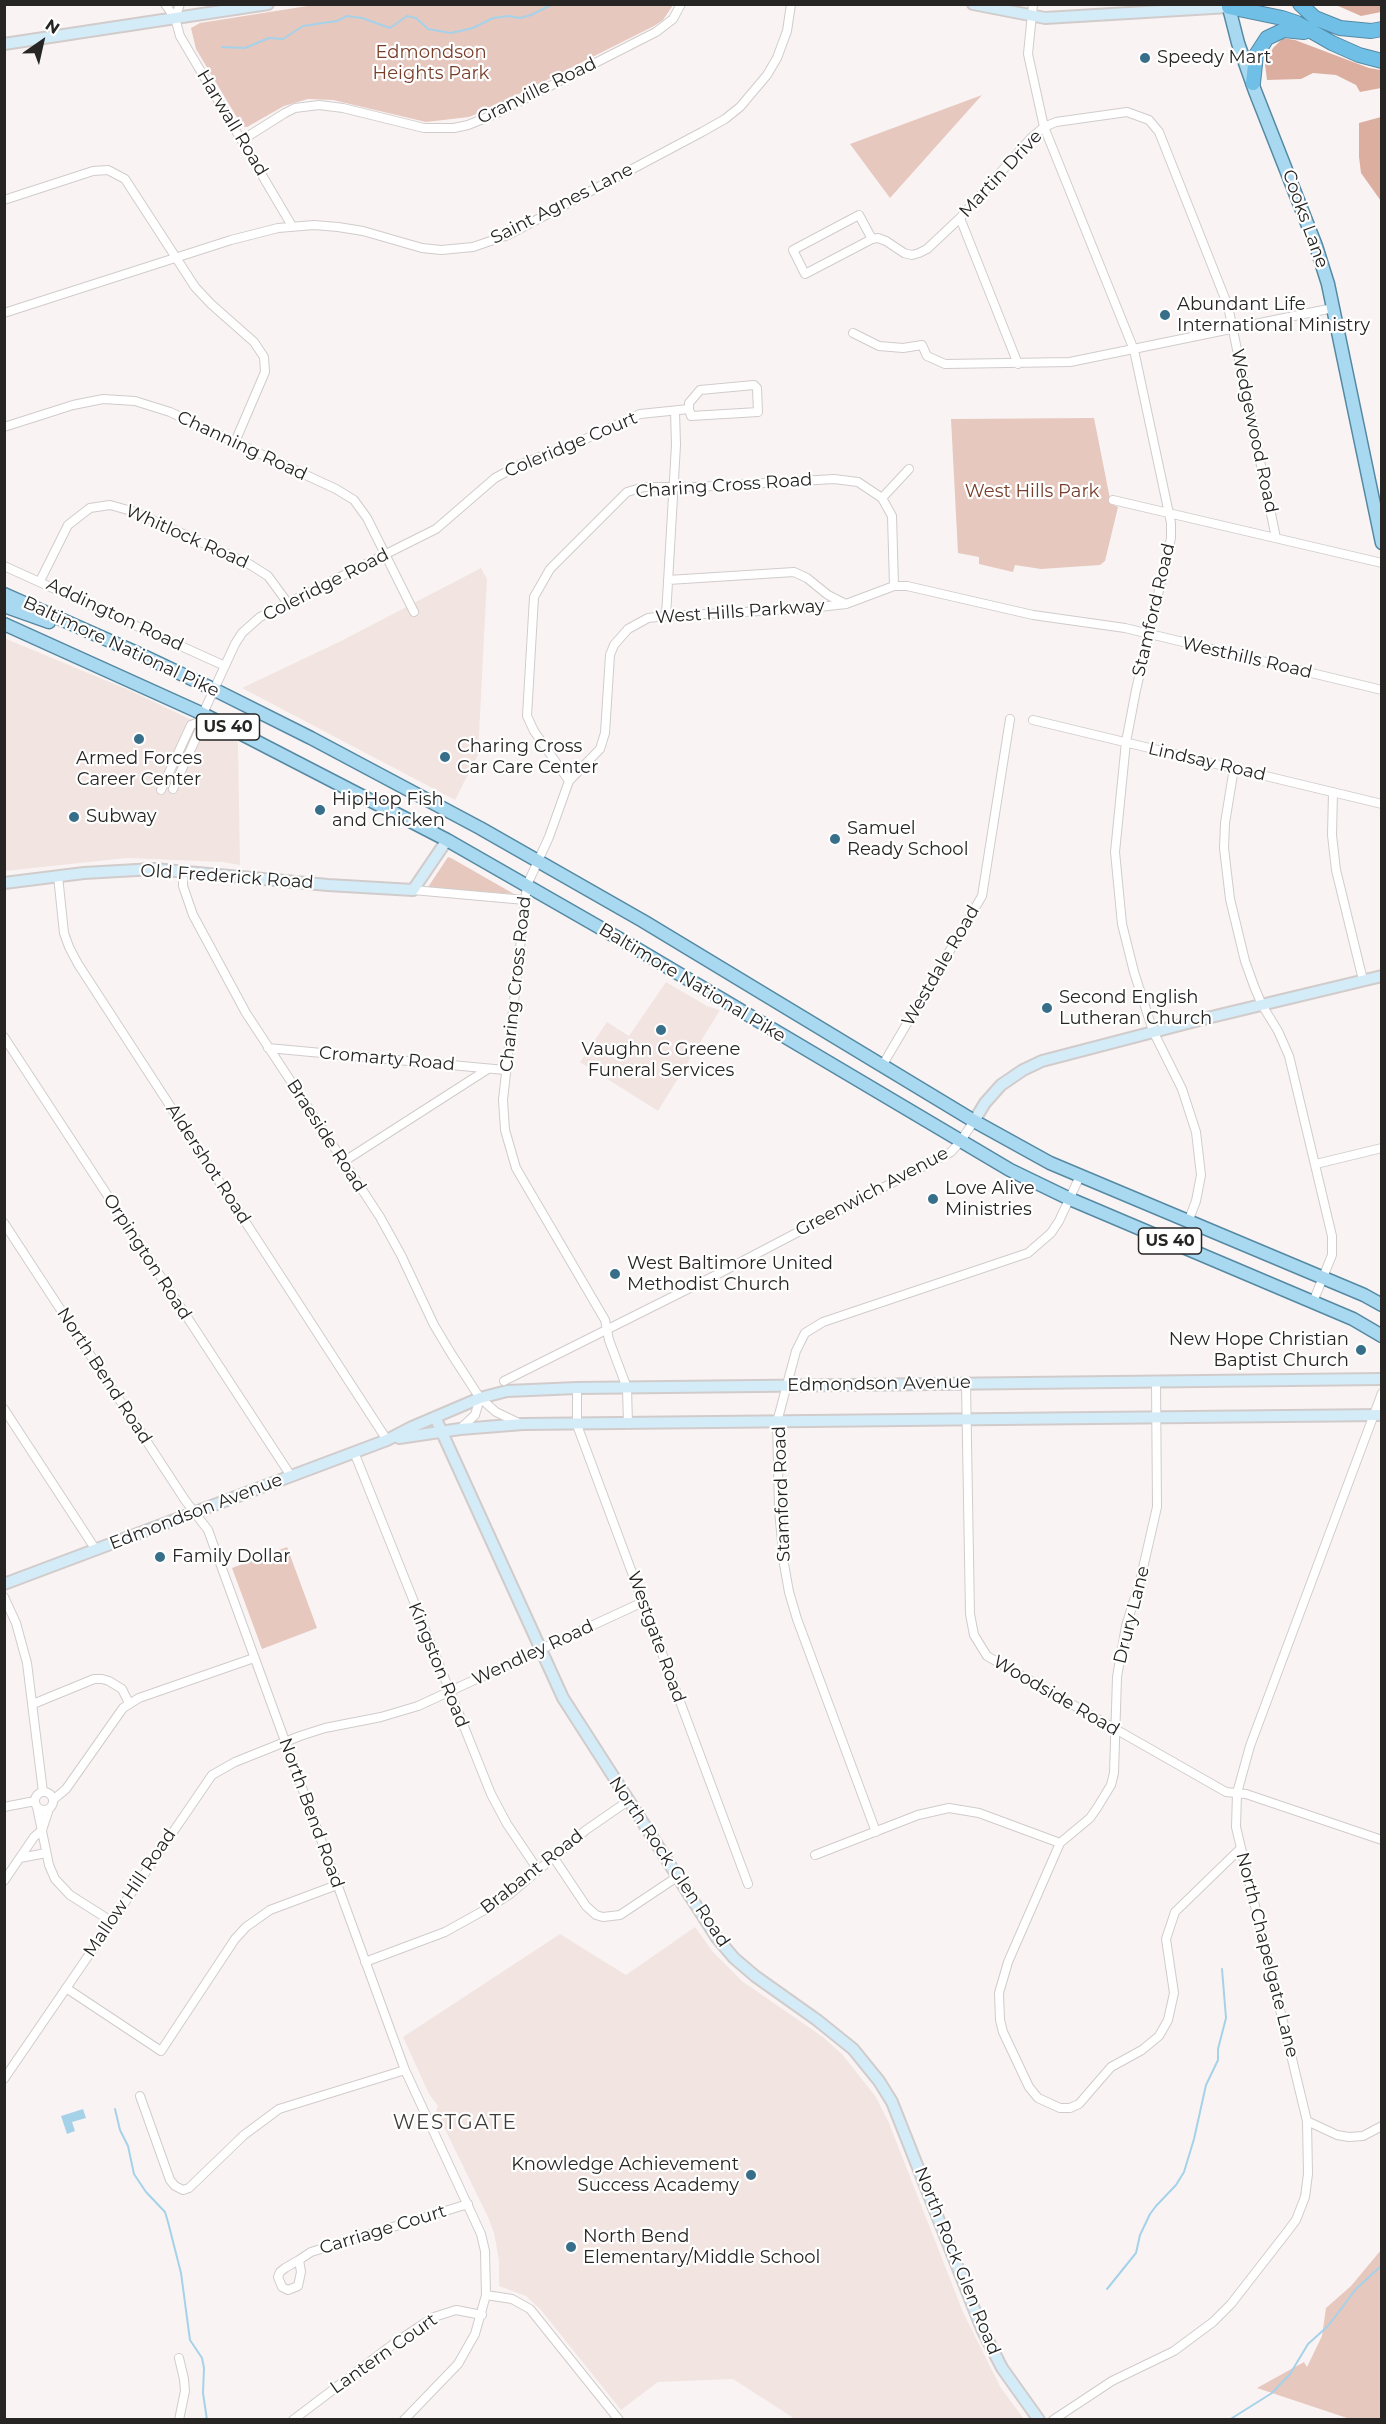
<!DOCTYPE html>
<style>
body{margin:0}
#map{position:relative;width:1386px;height:2424px;overflow:hidden;background:#f9f4f3;font-family:Montserrat,sans-serif}
canvas{display:block}
.frame{position:absolute;inset:0;border:6px solid #262524;pointer-events:none}
.north{position:absolute;left:12px;top:12px;width:60px;height:60px;-webkit-text-stroke:4px #fff;paint-order:stroke;rotate:34deg;font-size:16px;font-weight:700;line-height:24px;text-align:center;color:#262524}
.north::after{content:'';display:block;margin:auto;width:21px;height:27px;background:#262524;clip-path:polygon(50% 0,100% 100%,50% 72%,0 100%)}
</style>
<div id="map">
<canvas width="1386" height="2424"></canvas>
<div class="frame"></div>
<div class="north">N</div>
</div>
<script>
const ctx = document.querySelector('canvas').getContext('2d');
ctx.lineJoin = 'round';
function paint(path, color) { ctx.fillStyle = color; ctx.fill(path, 'evenodd'); }
const poly = rows => new Path2D(rows.map(r => 'M' + r).join(''));
function trace(path, color, width, dash) { ctx.strokeStyle = color; ctx.lineWidth = width; ctx.lineCap = dash ? 'butt' : 'round'; ctx.setLineDash(dash || []); ctx.stroke(path); }
function write(font, color, halo, rows, align = 'center') {
  ctx.font = font + ' Montserrat,sans-serif'; ctx.lineWidth = 4.5; ctx.setLineDash([]); ctx.textBaseline = 'middle'; ctx.strokeStyle = halo; ctx.fillStyle = color; for (const [text, x, y, turn = 0] of rows) {
    ctx.save(); ctx.translate(x, y); ctx.rotate((+turn || 0) * Math.PI / 180); ctx.textAlign = isNaN(turn) ? turn : align; if (halo) ctx.strokeText(text, 0, 0); ctx.fillText(text, 0, 0); ctx.restore();
  }
}
paint(poly([
 [481,568,487,579,478,755,455,800,242,688,341,641],
 [4,638,129,690,238,742,240,865,222,862,127,858,5,871],
 [666,982,707,1006,720,1010,658,1111,580,1062,607,1022,629,1036],
 [695,1927,713,1952,742,1981,823,2037,842,2054,876,2097,889,2123,963,2312,1001,2388,1024,2419,795,2419,733,2379,658,2382,621,2410,541,2310,526,2296,499,2286,499,2261,494,2233,488,2217,436,2111,438,2106,429,2094,403,2037,560,1934,626,1975]
]), '#f2e5e1');
paint(poly([
 [320,4,673,4,673,5,663,20,654,26,491,108,469,117,426,122,333,100,308,99,284,106,247,127,242,126,196,49,191,28,200,23],
 [982,95,890,198,850,144],
 [1094,418,1111,504,1118,507,1105,561,1100,565,1041,569,1015,565,1013,572,979,564,979,557,958,553,951,419],
 [448,857,451,858,514,894,429,888,428,887],
 [287,1547,317,1628,262,1649,232,1568],
 [1381,2250,1381,2419,1350,2419,1257,2388,1304,2362,1307,2367,1322,2336,1326,2308,1351,2286]
]), '#e6c8be');
paint(poly([
 [1336,5,1381,5,1381,12,1361,16],
 [1283,38,1295,40,1369,68,1381,70,1381,88,1360,92,1356,85,1336,75,1313,73,1301,79,1267,80,1265,64,1273,48],
 [1381,117,1382,117,1381,201,1361,173,1359,157,1359,123]
]), '#dbae9f');
paint(poly([
 [83,2109,86,2118,72,2122,75,2131,67,2134,61,2116]
]), '#a6d2e9');
trace(poly([
 [222,47,245,48,269,38,283,39,303,26,337,21,347,16,362,18,390,28,407,16,416,18,428,29,451,33,473,28,493,18,508,16,520,18,531,15,553,4],
 [1381,164,1382,164],
 [115,2109,120,2130,128,2146,134,2174,146,2192,165,2212,168,2222,181,2273,190,2340,202,2358,204,2368,203,2393,207,2420],
 [1107,2289,1136,2253,1140,2235,1150,2214,1156,2206,1176,2185,1184,2172,1194,2139,1206,2085,1218,2060,1218,2049,1226,2018,1222,1969],
 [1229,2420,1272,2393,1290,2374,1308,2344,1328,2326,1356,2289,1382,2265]
]), '#a6d2e9', 2);
const street = poly([
 [165,4,175,18,180,36,292,226],
 [1033,4,1028,54,1044,127,1134,350,1171,523,1171,538,1136,690,1126,742,1115,852,1122,924,1134,972,1153,1031,1182,1089,1196,1132,1201,1175,1196,1201,1188,1222],
 [175,18,180,4],
 [242,140,285,113,295,108,319,105,343,108,424,128,454,128,468,125,495,114,656,32,673,19,681,4],
 [4,200,93,171,108,170,125,179,195,287,211,304,254,342,264,357,265,372,235,442],
 [960,218,1018,364],
 [872,239,859,215,793,250,805,274,872,239,878,238,886,241,904,253,912,255,919,253,927,249,960,218,1031,138,1044,127,1056,122,1127,112,1149,120,1159,132,1228,306,1276,538],
 [4,313,231,240,278,228,314,225,338,227,363,231,422,248,441,250,473,247,508,235,702,132,725,119,740,107,767,75,777,58,787,31,791,4],
 [853,333,879,346,903,348,922,345,927,356,945,364,1070,362,1333,308],
 [4,427,73,405,103,399,135,401,170,412,336,489,354,500,367,518,414,612],
 [882,498,909,469],
 [1113,500,1382,563],
 [4,566,225,666],
 [668,580,794,572,807,578,828,595,846,604],
 [40,581,68,525,90,508,110,505,135,512,249,564,268,576,287,602],
 [666,616,676,445,675,411],
 [1033,720,1382,804],
 [199,722,235,644,242,633,260,617,436,529,495,478,517,466,581,441,640,414,689,409,691,416,758,412,757,388,754,385,700,390,689,403,689,409],
 [1234,768,1225,823,1224,848,1230,899,1245,961,1254,986,1262,1005,1278,1031,1289,1056,1332,1236,1332,1255,1313,1302],
 [569,781,534,731,527,716,534,597,550,569,627,492,644,487,697,487,834,479,858,482,882,498,892,516,894,586],
 [173,789,200,729,199,722],
 [161,790,191,725,199,722],
 [1333,792,1332,835,1336,870,1363,980],
 [183,870,183,886,193,915,246,1013,380,1217,401,1255,434,1325,452,1355,480,1398,496,1412,519,1423],
 [58,876,64,933,69,947,78,964,387,1440],
 [413,890,525,900],
 [4,1037,291,1476],
 [268,1048,505,1070],
 [882,1066,982,896,1010,719],
 [343,1162,488,1069],
 [1316,1164,1382,1148],
 [4,1223,185,1500,208,1530,405,2070,481,2234,485,2251,486,2295,475,2334,458,2364,404,2420],
 [504,1381,716,1275,951,1152,960,1142,974,1121],
 [1156,1382,1157,1507,1140,1581,1126,1626,1117,1677,1114,1773,1111,1785,1097,1808,1090,1818,1060,1843,1008,1962,999,1993,1000,2020,1003,2032,1029,2087,1038,2098,1060,2108,1070,2108,1079,2104,1111,2067,1142,2050,1159,2036,1168,2020,1174,1993,1166,1939,1175,1912,1241,1848],
 [966,1383,970,1614,974,1635,987,1656,1226,1792,1246,1794,1382,1840],
 [577,1388,577,1425,748,1884],
 [4,1409,96,1550],
 [628,1424,627,1388,609,1340,605,1320,516,1168,505,1130,503,1100,527,885,549,837,569,781,600,749,605,733,610,655,614,645,628,629,648,618,666,616,801,609,846,604,894,586,907,586,1033,615,1125,628,1382,690],
 [461,1428,475,1415,480,1398],
 [354,1452,491,1794,507,1824,538,1870],
 [4,1597,16,1623,27,1663,43,1792],
 [33,1704,94,1679,102,1679,109,1681,122,1689,129,1703],
 '35 1801a9 9 0 1 1 18 0a9 9 0 1 1-18 0Z',
 [54,1799,66,1789,123,1708,139,1698,254,1658],
 [4,1807,35,1801],
 [37,1807,49,1865,55,1879,70,1895,111,1921],
 [876,1832,797,1619,789,1592,784,1564,779,1510,777,1422,796,1351,805,1333,823,1322,1028,1253,1051,1233,1059,1221,1080,1176],
 [815,1855,918,1815,949,1808,979,1813,1060,1843],
 [20,1858,46,1853],
 [554,1858,586,1906,596,1915,603,1917,620,1915,677,1877],
 [4,1881,34,1837,42,1830,49,1809],
 [365,1962,445,1932,490,1907,510,1894,586,1830,628,1801],
 [66,1988,161,2051,235,1939,246,1927,270,1910,337,1885],
 [4,2079,212,1775,235,1762,300,1736,325,1728,381,1717,418,1706,643,1602],
 [140,2096,170,2180,175,2186,183,2190,189,2188,244,2135,279,2109,405,2070],
 [1307,2121,1337,2135,1349,2137,1363,2136,1382,2126],
 [299,2260,301,2272,298,2286,288,2290,282,2287,278,2277,280,2272,285,2268,299,2260,311,2252,468,2204],
 [486,2295,512,2299,530,2309,619,2420],
 [179,2420,185,2391,184,2379,179,2358],
 [293,2420,396,2342,434,2317,456,2310,482,2315],
 [1053,2420,1112,2381,1174,2351,1213,2322,1231,2304,1287,2232,1296,2220,1305,2197,1308,2174,1307,2121,1241,1848,1236,1827,1237,1793,1250,1746,1382,1393]
]);
const secondary = poly([
 [973,4,1045,18,1229,7],
 [4,44,268,4],
 [4,883,84,873,154,869,328,885,413,890,447,840],
 [974,1121,985,1103,1001,1085,1023,1070,1042,1061,1207,1018,1382,976],
 [435,1417,563,1698,717,1938,734,1958,755,1976,817,2020,853,2049,879,2081,892,2102,982,2329,1002,2368,1039,2420],
 [399,1438,460,1429,523,1424,1382,1415],
 [4,1584,387,1440,412,1427,480,1398,507,1391,577,1388,1382,1379]
]);
const primary = poly([
 [1228,4,1238,43,1255,91,1316,246,1328,284,1382,543],
 [4,594,135,652,215,690,311,738,480,828,643,921,974,1121,1050,1163,1364,1295,1382,1305],
 [4,606,49,622],
 [4,624,203,714,447,840,632,946,1010,1170,1070,1199,1353,1319,1382,1336]
]);
const highway = poly([
 [1300,4,1315,18,1340,28,1371,31,1382,29],
 [1229,7,1282,18,1297,23,1332,43,1359,55,1382,61],
 [1253,83,1256,55,1267,38,1284,30,1304,32]
]);
trace(street, '#d1cccb', 10);
trace(secondary, '#d1cccb', 14);
trace(primary, '#5589a3', 15);
trace(highway, '#5589a3', 16);
trace(street, '#fff', 8);
trace(secondary, '#d4ecf8', 10);
trace(primary, '#a9d9f1', 12);
trace(highway, '#6fbfe7', 14);
for (const [x, y, r, color] of [
 [1145,58,6,"#376e89"],
 [1165,315,6,"#376e89"],
 [139,739,6,"#376e89"],
 [445,757,6,"#376e89"],
 [320,810,6,"#376e89"],
 [74,817,6,"#376e89"],
 [835,839,6,"#376e89"],
 [1047,1008,6,"#376e89"],
 [661,1030,6,"#376e89"],
 [933,1199,6,"#376e89"],
 [615,1274,6,"#376e89"],
 [1361,1350,6,"#376e89"],
 [160,1557,6,"#376e89"],
 [751,2175,6,"#376e89"],
 [571,2247,6,"#376e89"]
]) { const dot = new Path2D(); dot.arc(x, y, r, 0, 2 * Math.PI); ctx.fillStyle = color; ctx.fill(dot); trace(dot, '#fff', 2); }
for (const [x, y, w] of [
 [228,727,63],
 [1170,1241,63]
]) { const box = new Path2D(); box.roundRect(x - w / 2, y - 13, w, 26, 4.5); ctx.fillStyle = '#fff'; ctx.fill(box); trace(box, '#262524', 1.5); }
write('bold 16px', '#262524', null, [
 ["US 40",228,727],
 ["US 40",1170,1241]
]);
write('18px', '#783e2a', '#fff', [
 ["Edmondson",431,53],
 ["Heights Park",431,74],
 ["West Hills Park",1032,492]
]);
write('18px', '#262524', '#fff', [
 ["Speedy Mart",1157,58],
 ["Abundant Life",1177,305],
 ["International Ministry",1177,326],
 ["Charing Cross",457,747],
 ["Car Care Center",457,768],
 ["Armed Forces",139,759,"center"],
 ["Career Center",139,780,"center"],
 ["HipHop Fish",332,800],
 ["and Chicken",332,821],
 ["Subway",86,817],
 ["Samuel",847,829],
 ["Ready School",847,850],
 ["Second English",1059,998],
 ["Lutheran Church",1059,1019],
 ["Vaughn C Greene",661,1050,"center"],
 ["Funeral Services",661,1071,"center"],
 ["Love Alive",945,1189],
 ["Ministries",945,1210],
 ["West Baltimore United",627,1264],
 ["Methodist Church",627,1285],
 ["New Hope Christian",1349,1340,"right"],
 ["Baptist Church",1349,1361,"right"],
 ["Family Dollar",172,1557],
 ["Knowledge Achievement",739,2165,"right"],
 ["Success Academy",739,2186,"right"],
 ["North Bend",583,2237],
 ["Elementary/Middle School",583,2258]
], 'left');
write('18px', '#262524', '#fff', [
 ["Granville Road",537,91,-26],
 ["Harwall Road",232,123,59],
 ["Martin Drive",1001,174,-47],
 ["Saint Agnes Lane",562,204,-27],
 ["Cooks Lane",1305,219,70],
 ["Wedgewood Road",1254,431,78],
 ["Coleridge Court",571,445,-23],
 ["Channing Road",242,446,25],
 ["Charing Cross Road",724,486,-4],
 ["Whitlock Road",187,537,24],
 ["Coleridge Road",326,585,-27],
 ["Stamford Road",1154,610,-77],
 ["West Hills Parkway",740,612,-4],
 ["Addington Road",115,615,25],
 ["Baltimore National Pike",121,647,25],
 ["Westhills Road",1247,658,13],
 ["Lindsay Road",1207,762,13],
 ["Old Frederick Road",227,877,4],
 ["Westdale Road",941,966,-60],
 ["Baltimore National Pike",692,983,31],
 ["Charing Cross Road",516,984,-84],
 ["Cromarty Road",387,1059,5],
 ["Braeside Road",326,1136,57],
 ["Aldershot Road",208,1164,57],
 ["Greenwich Avenue",872,1192,-28],
 ["Orpington Road",147,1257,57],
 ["North Bend Road",104,1376,57],
 ["Edmondson Avenue",879,1384,-1],
 ["Stamford Road",782,1494,-92],
 ["Edmondson Avenue",196,1512,-21],
 ["Drury Lane",1132,1615,-76],
 ["Westgate Road",656,1637,70],
 ["Wendley Road",533,1653,-25],
 ["Kingston Road",438,1665,68],
 ["Woodside Road",1056,1696,30],
 ["North Bend Road",311,1813,70],
 ["North Rock Glen Road",669,1862,56],
 ["Brabant Road",532,1872,-38],
 ["Mallow Hill Road",130,1893,-56],
 ["North Chapelgate Lane",1267,1955,76],
 ["Carriage Court",383,2230,-17],
 ["North Rock Glen Road",957,2261,68],
 ["Lantern Court",384,2354,-35]
]);
ctx.letterSpacing = '1.5px';
write('20px', '#403d3b', '#fff', [
 ["WESTGATE",455,2123]
]);
ctx.letterSpacing = '0px';
</script>
